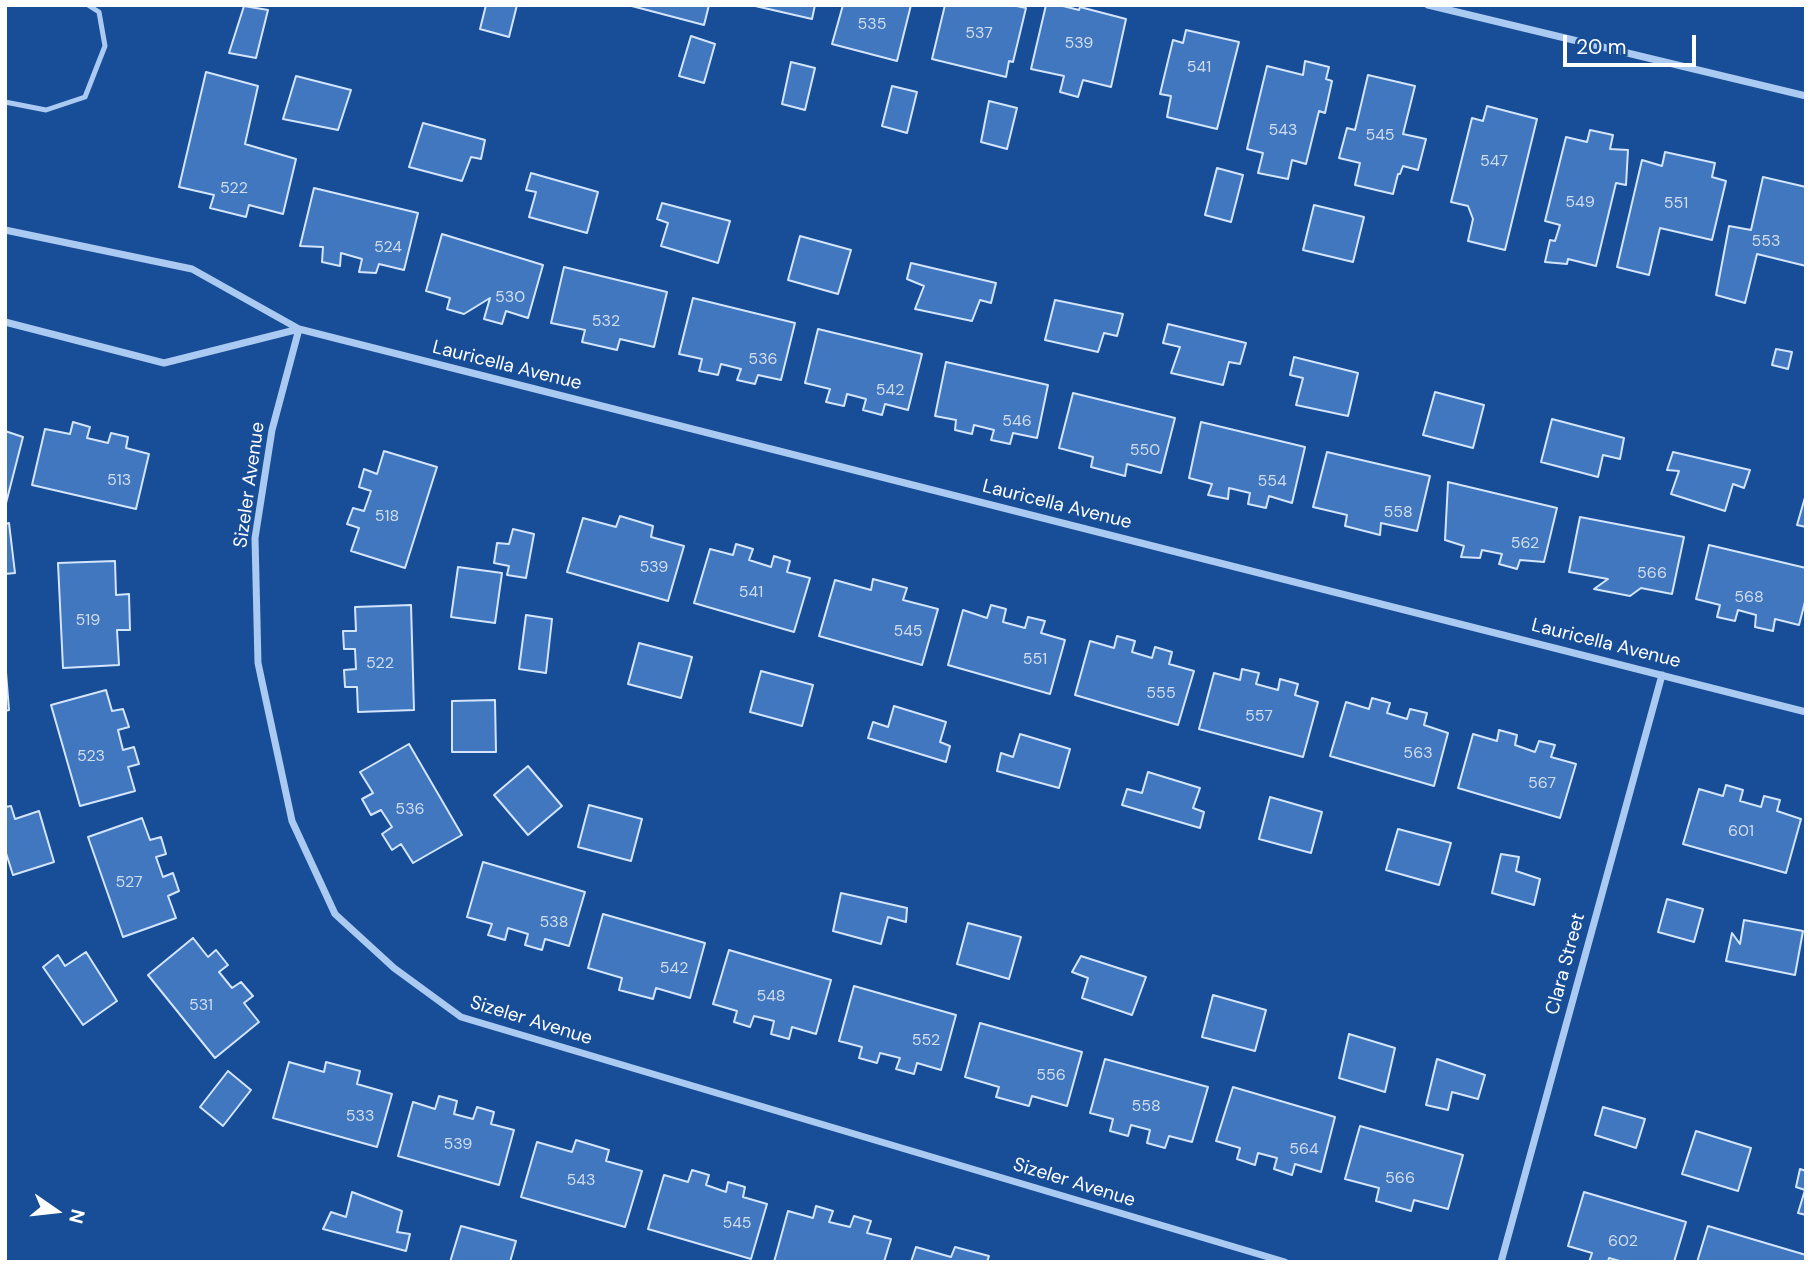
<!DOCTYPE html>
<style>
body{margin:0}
#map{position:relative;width:1811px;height:1267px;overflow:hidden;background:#184e97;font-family:"DM Sans",sans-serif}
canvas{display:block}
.frame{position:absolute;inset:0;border:7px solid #fff;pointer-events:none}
.north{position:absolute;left:21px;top:1176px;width:70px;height:70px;-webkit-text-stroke:5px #184e97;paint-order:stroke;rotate:104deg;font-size:19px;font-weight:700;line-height:28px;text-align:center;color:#fff}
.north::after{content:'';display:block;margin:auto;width:24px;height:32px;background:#fff;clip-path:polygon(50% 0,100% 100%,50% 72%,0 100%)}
.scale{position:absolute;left:1563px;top:35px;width:133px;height:32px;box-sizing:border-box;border:4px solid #fff;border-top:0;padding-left:9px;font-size:21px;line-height:24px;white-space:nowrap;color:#fff;-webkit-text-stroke:5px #184e97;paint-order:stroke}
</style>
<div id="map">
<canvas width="1811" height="1267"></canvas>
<div class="frame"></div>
<div class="north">N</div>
<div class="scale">20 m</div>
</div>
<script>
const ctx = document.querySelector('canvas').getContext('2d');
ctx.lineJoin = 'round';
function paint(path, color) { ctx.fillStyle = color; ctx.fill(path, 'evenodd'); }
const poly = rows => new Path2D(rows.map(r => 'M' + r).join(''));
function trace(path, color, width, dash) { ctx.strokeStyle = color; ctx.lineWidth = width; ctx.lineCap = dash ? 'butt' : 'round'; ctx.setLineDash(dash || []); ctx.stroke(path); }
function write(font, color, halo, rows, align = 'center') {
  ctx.font = font + ' "DM Sans",sans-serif'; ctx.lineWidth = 6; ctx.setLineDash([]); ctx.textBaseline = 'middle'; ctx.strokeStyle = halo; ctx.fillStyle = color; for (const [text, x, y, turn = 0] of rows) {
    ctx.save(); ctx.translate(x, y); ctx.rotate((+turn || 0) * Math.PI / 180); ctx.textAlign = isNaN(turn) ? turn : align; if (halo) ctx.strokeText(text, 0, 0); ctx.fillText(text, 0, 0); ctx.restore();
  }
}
const building = poly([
 [486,5,517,5,509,37,480,29,486,5],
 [628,5,709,5,704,25,628,5],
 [751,5,815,5,812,19,751,5],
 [843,5,911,5,897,61,832,44,843,5],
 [945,5,1012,5,1026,8,1013,62,1009,61,1006,77,932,59,945,5],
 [1046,5,1059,5,1079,10,1080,7,1126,19,1111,87,1083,80,1078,97,1060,92,1064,76,1031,69,1046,5],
 [244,6,268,10,256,58,229,53,244,6],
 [1186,30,1239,42,1217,129,1167,117,1171,96,1160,94,1173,40,1183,43,1186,30],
 [691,36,715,44,704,83,679,76,691,36],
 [1305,61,1329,67,1326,79,1332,81,1325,113,1319,111,1306,164,1292,160,1288,179,1258,173,1263,153,1247,149,1267,66,1303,75,1305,61],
 [791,62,815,68,805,110,782,104,791,62],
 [206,72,258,86,245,144,296,159,283,214,249,205,246,217,210,208,214,195,179,187,206,72],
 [1368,75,1415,86,1403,134,1426,139,1418,170,1403,166,1400,174,1398,174,1393,194,1355,185,1360,163,1339,158,1347,128,1355,130,1368,75],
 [296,76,351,90,338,130,283,119,296,76],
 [892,86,917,92,907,133,882,126,892,86],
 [989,101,1017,108,1007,149,981,142,989,101],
 [1487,106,1537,119,1505,250,1468,241,1473,219,1468,206,1451,202,1472,118,1483,121,1487,106],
 [423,123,485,140,481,159,471,157,462,181,409,167,423,123],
 [1590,130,1613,135,1610,149,1628,150,1626,185,1616,183,1596,266,1568,259,1567,264,1545,262,1550,240,1555,241,1560,225,1545,221,1566,137,1587,142,1590,130],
 [1665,152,1715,163,1712,177,1726,181,1712,240,1660,228,1649,275,1617,267,1642,160,1662,166,1665,152],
 [1217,168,1243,175,1231,222,1205,215,1217,168],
 [531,173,598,192,587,233,529,217,536,192,526,190,531,173],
 [1763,177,1806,187,1806,266,1757,254,1745,303,1716,295,1729,226,1751,230,1763,177],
 [314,188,418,213,404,270,379,264,376,273,359,272,362,259,341,253,340,266,322,262,323,247,300,246,314,188],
 [662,203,730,221,718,263,661,246,668,223,657,219,662,203],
 [1314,205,1364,217,1353,262,1303,250,1314,205],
 [442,234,543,265,528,318,506,311,502,324,484,319,490,298,464,314,447,309,450,298,426,291,442,234],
 [800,236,851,250,838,294,788,280,800,236],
 [911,263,996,283,991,303,980,300,972,321,915,309,924,286,907,279,911,263],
 [564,267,667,292,654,347,620,339,617,350,582,342,585,330,551,323,564,267],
 [693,298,795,323,781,380,758,375,755,384,737,380,741,369,721,364,718,375,699,371,702,359,679,354,693,298],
 [1055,300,1123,314,1117,336,1104,333,1098,352,1045,340,1055,300],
 [1168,324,1246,343,1240,364,1229,362,1223,385,1171,373,1180,347,1163,343,1168,324],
 [818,329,922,354,908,410,885,404,882,415,863,410,866,399,847,394,844,406,826,402,830,389,805,383,818,329],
 [1776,349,1792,352,1788,369,1772,365,1776,349],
 [1294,357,1358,373,1348,416,1296,405,1303,378,1290,375,1294,357],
 [946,362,1048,385,1037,438,1013,433,1010,444,991,440,994,430,974,425,972,434,955,430,956,420,935,416,946,362],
 [1435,392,1484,405,1473,448,1423,435,1435,392],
 [1073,393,1175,418,1161,473,1127,464,1125,476,1091,467,1093,457,1059,448,1073,393],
 [1552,419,1624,438,1620,459,1603,455,1598,477,1541,462,1552,419],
 [73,422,90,427,87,438,108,443,111,433,128,437,126,448,149,454,136,509,32,485,45,429,70,434,73,422],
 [1201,422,1305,447,1292,503,1269,496,1266,508,1248,504,1250,493,1229,488,1228,499,1208,495,1212,484,1189,478,1201,422],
 [5,431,23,437,5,507,5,431],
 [384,451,437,467,405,568,351,551,359,528,347,524,353,508,364,511,371,491,359,487,364,469,377,474,384,451],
 [1327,452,1430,476,1417,531,1381,523,1380,535,1345,526,1347,515,1313,507,1327,452],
 [1673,452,1750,470,1744,488,1733,484,1725,511,1671,494,1679,471,1667,470,1673,452],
 [1448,482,1557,508,1544,562,1520,560,1517,569,1499,564,1502,554,1482,550,1480,558,1461,557,1464,546,1445,540,1448,482],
 [1806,494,1806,527,1797,525,1806,494],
 [620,516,653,526,651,537,684,546,668,601,567,572,583,518,616,527,620,516],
 [1580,517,1684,537,1672,594,1641,588,1630,596,1594,589,1608,579,1569,572,1580,517],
 [9,523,15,573,5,574,5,524,9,523],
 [513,529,534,534,526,578,507,575,509,566,494,563,497,543,509,544,513,529],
 [736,544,753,549,749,560,771,567,774,556,790,561,787,572,810,578,794,632,694,603,710,549,733,555,736,544],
 [1709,545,1806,568,1806,598,1799,625,1775,619,1773,631,1755,627,1756,615,1738,610,1735,621,1717,617,1720,605,1696,599,1709,545],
 [115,561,116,595,129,594,130,630,117,630,119,665,63,668,58,563,115,561],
 [458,567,502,573,495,623,451,617,458,567],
 [873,579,907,588,903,600,938,609,922,665,819,636,835,580,871,590,873,579],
 [411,605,414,710,358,712,357,687,345,687,344,670,356,669,355,649,344,649,343,631,356,631,355,607,411,605],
 [991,605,1006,609,1003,622,1025,628,1028,617,1045,621,1041,633,1065,640,1050,694,948,665,963,610,987,618,991,605],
 [526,615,552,619,546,673,519,669,526,615],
 [1117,636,1135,641,1132,652,1152,658,1155,647,1172,652,1169,664,1194,671,1178,725,1075,695,1090,641,1114,648,1117,636],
 [639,643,692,657,681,698,628,684,639,643],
 [5,660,9,710,5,711,5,660],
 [1242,669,1259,673,1256,684,1278,690,1280,679,1298,684,1295,695,1318,702,1303,757,1199,729,1214,673,1240,680,1242,669],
 [761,671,813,685,802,726,750,712,761,671],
 [106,690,112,711,123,709,129,727,118,730,123,750,134,747,139,764,128,767,135,791,80,806,51,705,106,690],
 [1372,698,1390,703,1387,713,1407,719,1410,709,1427,713,1424,725,1448,733,1434,786,1330,756,1346,702,1369,709,1372,698],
 [495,700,496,752,452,752,452,701,495,700],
 [894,706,946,722,940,742,950,746,946,762,868,738,873,722,888,727,894,706],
 [1499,730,1517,735,1515,745,1535,752,1539,741,1555,745,1551,757,1576,764,1560,818,1458,788,1473,734,1497,741,1499,730],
 [1020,734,1070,749,1059,788,997,771,1001,753,1013,757,1020,734],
 [409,744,462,835,413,863,401,844,392,850,382,834,392,827,381,810,371,815,362,799,373,793,360,772,409,744],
 [528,766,562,806,528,835,494,795,528,766],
 [1148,772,1200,788,1193,808,1204,812,1200,828,1122,805,1127,789,1142,793,1148,772],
 [1726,785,1743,790,1740,801,1761,807,1764,796,1780,800,1777,811,1801,819,1786,873,1683,844,1699,789,1723,796,1726,785],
 [1270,797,1322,812,1311,853,1259,839,1270,797],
 [589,805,642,819,631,861,578,847,589,805],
 [11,806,15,819,39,811,54,862,13,875,5,850,5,807,11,806],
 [142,818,150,840,161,837,166,854,156,857,163,877,173,873,179,891,168,896,176,918,123,937,88,837,142,818],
 [1398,829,1451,843,1439,885,1386,870,1398,829],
 [1501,854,1519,857,1516,871,1540,879,1534,905,1492,893,1501,854],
 [483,862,585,892,569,946,545,939,542,950,525,945,528,934,508,928,505,940,488,935,492,924,467,917,483,862],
 [841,893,907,908,906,922,888,917,881,944,833,931,841,893],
 [1667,899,1703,909,1694,942,1658,932,1667,899],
 [603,914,705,943,690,998,656,988,653,999,619,990,622,978,588,968,603,914],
 [1744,920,1803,931,1795,975,1726,961,1732,933,1740,944,1744,920],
 [968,923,1021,937,1009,979,957,964,968,923],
 [193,938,208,957,216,950,228,965,219,972,232,988,241,982,253,996,244,1003,259,1022,215,1058,148,975,193,938],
 [729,950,831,980,816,1034,792,1027,789,1039,771,1034,774,1021,754,1016,750,1027,734,1022,737,1011,713,1004,729,950],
 [86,952,117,1001,83,1025,43,967,58,955,65,966,86,952],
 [1081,956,1146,977,1132,1015,1082,998,1088,978,1072,972,1081,956],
 [854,986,956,1015,941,1070,917,1063,914,1074,896,1069,900,1058,880,1053,877,1063,859,1058,862,1047,839,1041,854,986],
 [1213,995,1266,1010,1255,1051,1202,1037,1213,995],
 [980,1023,1082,1052,1067,1106,1032,1096,1029,1106,996,1097,999,1087,965,1077,980,1023],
 [1349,1034,1395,1048,1385,1092,1339,1078,1349,1034],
 [1105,1059,1208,1087,1192,1142,1169,1136,1165,1148,1147,1143,1150,1130,1131,1125,1128,1136,1110,1131,1113,1119,1090,1113,1105,1059],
 [1437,1059,1485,1075,1478,1099,1452,1092,1448,1110,1426,1105,1437,1059],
 [289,1062,324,1072,326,1062,360,1071,357,1084,392,1094,377,1147,273,1118,289,1062],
 [228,1071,251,1090,223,1126,200,1107,228,1071],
 [1233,1087,1335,1117,1321,1172,1295,1164,1292,1175,1274,1169,1277,1158,1258,1153,1255,1165,1237,1159,1240,1148,1216,1141,1233,1087],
 [439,1096,457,1101,454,1114,473,1119,477,1107,494,1112,491,1124,514,1130,499,1185,398,1156,413,1102,435,1109,439,1096],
 [1603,1107,1645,1119,1636,1148,1595,1135,1603,1107],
 [1360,1126,1463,1155,1448,1209,1414,1200,1411,1211,1376,1201,1379,1188,1345,1179,1360,1126],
 [1696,1131,1751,1148,1738,1191,1682,1174,1696,1131],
 [576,1140,609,1150,606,1161,642,1171,625,1227,521,1197,537,1142,572,1152,576,1140],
 [1800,1169,1806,1171,1806,1215,1798,1213,1805,1190,1796,1187,1800,1169],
 [692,1170,709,1175,706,1185,726,1192,728,1182,745,1187,743,1197,767,1204,751,1259,648,1229,664,1175,688,1182,692,1170],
 [352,1192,402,1211,397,1232,410,1234,406,1251,323,1229,331,1212,346,1217,352,1192],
 [1584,1192,1686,1222,1674,1262,1623,1262,1609,1258,1608,1262,1589,1262,1592,1253,1568,1246,1584,1192],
 [816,1206,833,1211,829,1222,850,1227,854,1216,871,1221,867,1233,891,1239,884,1262,774,1262,788,1211,813,1218,816,1206],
 [461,1226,516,1241,510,1262,450,1262,461,1226],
 [1708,1226,1806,1255,1806,1262,1697,1262,1708,1226],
 [916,1247,951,1257,955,1247,989,1256,987,1262,911,1262,916,1247]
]);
paint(building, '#4177bf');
trace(building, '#d3e5fc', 2);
trace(poly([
 [5,102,46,110,85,97,105,46,99,12,88,5]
]), '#abcaf1', 5);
trace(poly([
 [1428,5,1806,96],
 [5,230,192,269,299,329,1806,712],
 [5,322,164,363,299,329],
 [299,329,272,430,255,538,258,663,292,821,335,914,394,968,461,1017,1285,1262],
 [1501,1262,1662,675]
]), '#abcaf1', 7);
write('16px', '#d0ddef', null, [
 ["535",872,25],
 ["537",979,34],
 ["539",1079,44],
 ["541",1199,68],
 ["543",1283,131],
 ["545",1380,136],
 ["547",1494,162],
 ["522",234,189],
 ["549",1580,203],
 ["551",1676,204],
 ["553",1766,242],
 ["524",388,248],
 ["530",510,298],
 ["532",606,322],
 ["536",763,360],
 ["542",890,391],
 ["546",1017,422],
 ["550",1145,451],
 ["513",119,481],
 ["554",1272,482],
 ["558",1398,513],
 ["518",387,517],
 ["562",1525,544],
 ["539",654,568],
 ["566",1652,574],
 ["541",751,593],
 ["568",1749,598],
 ["519",88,621],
 ["545",908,632],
 ["551",1035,660],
 ["522",380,664],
 ["555",1161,694],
 ["557",1259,717],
 ["563",1418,754],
 ["523",91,757],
 ["567",1542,784],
 ["536",410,810],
 ["601",1741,832],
 ["527",129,883],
 ["538",554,923],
 ["542",674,969],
 ["548",771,997],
 ["531",201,1006],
 ["552",926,1041],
 ["556",1051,1076],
 ["558",1146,1107],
 ["533",360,1117],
 ["539",458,1145],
 ["564",1304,1150],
 ["566",1400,1179],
 ["543",581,1181],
 ["545",737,1224],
 ["602",1623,1242]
]);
write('19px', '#fff', '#184e97', [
 ["Lauricella Avenue",507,366,14],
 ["Sizeler Avenue",250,485,-82],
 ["Lauricella Avenue",1057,505,14],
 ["Lauricella Avenue",1606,644,14],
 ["Clara Street",1566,964,-75],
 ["Sizeler Avenue",531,1021,17],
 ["Sizeler Avenue",1074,1183,17]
]);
</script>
